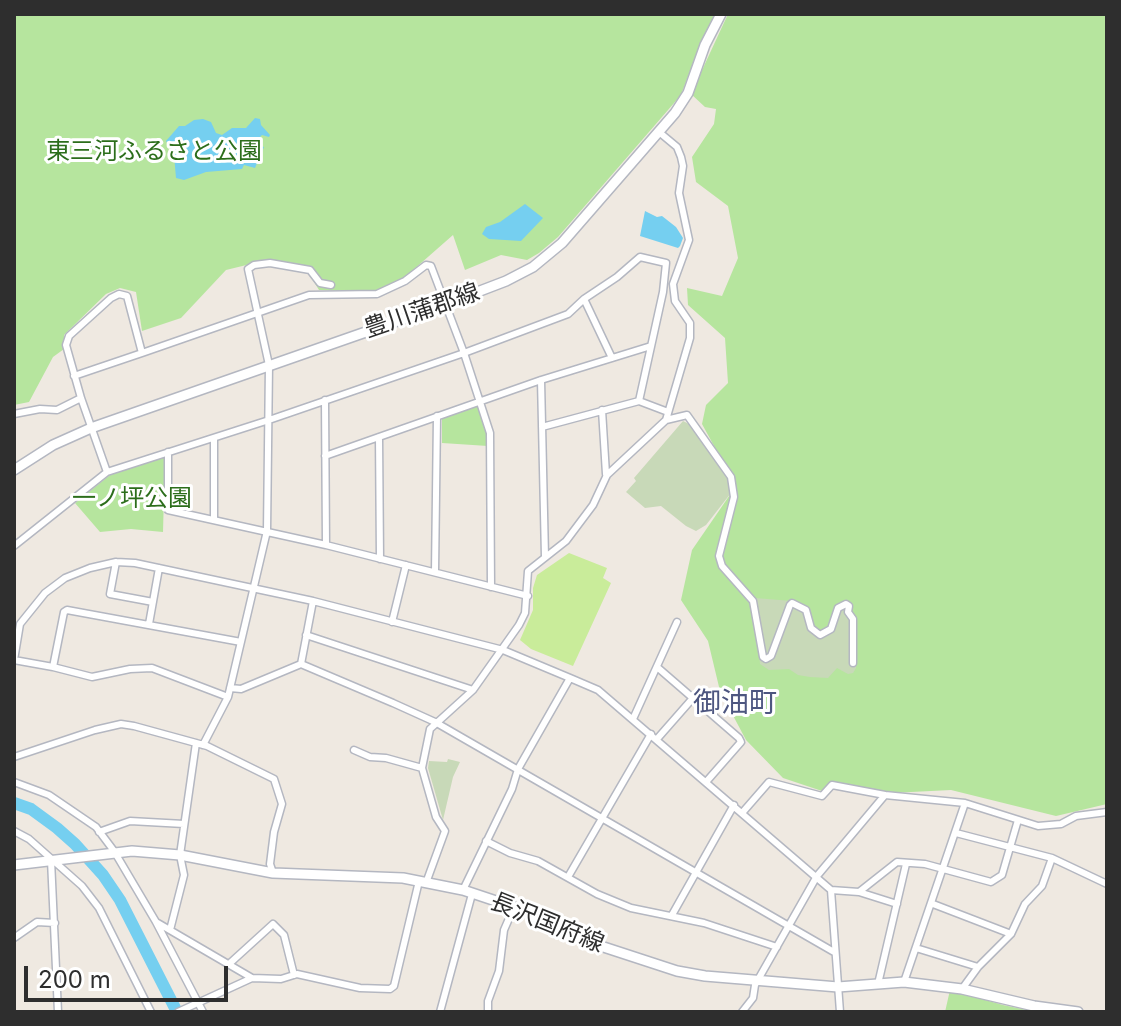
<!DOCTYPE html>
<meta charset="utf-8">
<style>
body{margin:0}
#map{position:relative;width:1121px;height:1026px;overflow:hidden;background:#efe9e1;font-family:Inter,sans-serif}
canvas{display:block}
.frame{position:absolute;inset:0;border:16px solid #2e2e2e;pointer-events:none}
.scale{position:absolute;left:24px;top:966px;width:204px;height:36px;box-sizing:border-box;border:4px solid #2e2e2e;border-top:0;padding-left:10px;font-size:24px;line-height:28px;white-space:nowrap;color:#2e2e2e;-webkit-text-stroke:6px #fff;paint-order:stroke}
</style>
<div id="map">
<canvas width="1121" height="1026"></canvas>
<div class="frame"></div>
<div class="scale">200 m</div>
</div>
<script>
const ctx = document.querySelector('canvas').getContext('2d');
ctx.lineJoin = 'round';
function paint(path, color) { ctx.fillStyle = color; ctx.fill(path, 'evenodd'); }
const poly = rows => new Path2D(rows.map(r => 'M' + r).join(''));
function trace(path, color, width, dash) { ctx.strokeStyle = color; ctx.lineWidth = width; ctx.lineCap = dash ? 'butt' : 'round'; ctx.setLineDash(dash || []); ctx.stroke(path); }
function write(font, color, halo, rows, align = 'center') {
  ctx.font = font + ' Inter,"Noto Sans JP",sans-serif'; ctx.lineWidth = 6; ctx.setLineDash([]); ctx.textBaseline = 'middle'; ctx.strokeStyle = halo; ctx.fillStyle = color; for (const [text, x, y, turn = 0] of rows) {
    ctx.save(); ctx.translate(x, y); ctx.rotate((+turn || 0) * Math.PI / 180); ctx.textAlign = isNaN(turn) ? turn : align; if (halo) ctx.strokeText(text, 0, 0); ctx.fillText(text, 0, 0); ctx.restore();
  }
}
paint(poly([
 [14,14,716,14,696,55,681,95,558,237,539,253,527,260,501,255,465,270,453,235,404,278,375,291,319,290,306,269,267,260,226,270,181,318,142,331,136,292,120,288,106,294,64,335,64,349,53,357,29,402,14,405],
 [728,14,1107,14,1107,804,1056,816,951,790,891,793,831,781,822,791,783,778,746,740,720,691,708,641,681,600,692,550,736,486,702,424,706,405,728,383,725,338,688,305,687,288,722,296,738,258,728,206,696,182,692,157,714,124,716,109,705,107,691,94],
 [478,405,489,433,488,446,442,443,442,417],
 [165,457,163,532,131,529,100,532,75,503,110,475],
 [950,990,1003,1005,1036,1012,945,1012]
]), '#b6e59e');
paint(poly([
 [683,421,689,424,729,481,731,493,706,525,696,531,686,526,661,506,645,508,626,492,636,481,634,478],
 [755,598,792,601,809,610,813,625,821,632,829,628,839,604,846,603,856,622,856,668,853,673,848,674,837,668,828,678,810,677,798,675,789,669,769,670,760,664],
 [448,759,460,762,453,777,443,820,428,768,429,761,447,762]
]), '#c8d9b8');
paint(poly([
 [569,553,607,568,603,578,611,583,573,666,531,649,520,640,533,610,533,588,537,575]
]), '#c9ec9a');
paint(poly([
 [255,118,260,119,261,125,270,135,269,137,262,135,258,139,256,144,264,147,255,168,244,165,242,169,206,172,184,180,176,178,174,155,166,141,179,126,185,126,194,120,203,119,211,122,216,133,222,135,232,128,246,128],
 [525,204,543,218,521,241,489,239,482,234,486,227,500,222],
 [645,211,657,217,662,216,676,227,683,238,680,246,678,248,640,236]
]), '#75cff0');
trace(poly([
 [14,803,31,809,57,828,75,844,103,875,120,900,177,1012]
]), '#75cff0', 12);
const minor = poly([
 [659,132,677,147,681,157,683,166,679,193,689,240,673,284,675,301,690,323,690,338,666,420],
 [74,376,142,353],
 [541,380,545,557],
 [325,400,326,545],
 [639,401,668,412],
 [602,410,606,474],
 [14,414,40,409,57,410,81,398],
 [542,427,639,401,663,292,666,263,640,257,617,277,584,299],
 [379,437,380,559],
 [168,452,168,510,326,545,528,596],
 [325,456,541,380,651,346],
 [214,520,214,438],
 [14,546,107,472,269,420,464,353,431,266,426,265,405,281,377,294,309,295,142,353,127,296,119,294,111,298,69,336,66,345,81,398,107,472],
 [116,562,110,594,153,602],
 [435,572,437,416],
 [491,587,490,433,464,353,568,314,584,299,612,358],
 [392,622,406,565],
 [149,624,159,568],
 [306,635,473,690],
 [14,660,20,624,45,593,65,578,90,568,116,562,135,563,313,601,503,650,570,678,598,690,831,890,840,1012],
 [14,660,53,667],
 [301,664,313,601],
 [657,667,739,738,741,742,706,782],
 [230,688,241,689,301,664,393,703,435,722,834,952],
 [228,697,152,668,130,669,92,677,53,667,64,612,67,610,241,642],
 [633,719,677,622],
 [657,739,693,698],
 [203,745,228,697,267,531,269,365,248,269,254,265,270,263,310,270,320,283,331,285],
 [354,750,370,757,386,758,422,768],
 [14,757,95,730,121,724,134,726,207,746,274,779,282,804,274,832,270,864,273,873],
 [14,782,49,795,96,827,114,851,156,922,203,1012],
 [885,795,965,803,1038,826,1061,824,1076,816,1107,812],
 [14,831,29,839,82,886,99,908,151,1012],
 [99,832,130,821,184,824],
 [956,833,1052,858,1107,884],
 [486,841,510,853,538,861,597,894,631,908,704,923,777,947],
 [51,860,58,1012],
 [568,877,651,734],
 [426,883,445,831,436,817,422,768,430,729,473,690,519,625,525,613,528,571,566,541,593,505,607,475,666,420,687,415,731,477,734,497,719,556,722,566,753,601,763,657,766,659,771,656,790,605,792,603,806,610,811,628,820,635,831,629,838,608,846,604,849,606,848,612,853,619,853,663],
 [463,890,512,789,518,769,570,678],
 [831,890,859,892,897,862,925,864,991,882,1002,875,1018,820],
 [859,892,897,904],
 [933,904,1011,934],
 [672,915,734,805],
 [156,922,252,978,281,979,297,974,360,988,390,989,394,986,419,881],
 [170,930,184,875,180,855,196,743],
 [14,938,37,922,55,923],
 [916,948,978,967],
 [229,964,273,924,284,935,294,975],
 [904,982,965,803],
 [878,984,906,864],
 [962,989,978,967,1011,934,1025,904,1042,886,1052,858],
 [178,1012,252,978],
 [440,1012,472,894],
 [488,1012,488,1001,499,971,504,930,514,907],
 [742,1012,753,998,755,985,817,876,885,795,832,785,822,796,769,782,742,813]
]);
const secondary = poly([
 [14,470,53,445,91,428,446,304,506,281,533,267,562,243,675,113,688,93,705,45,721,14],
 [14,865,132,851,180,855,273,873,403,878,463,890,514,907,576,938,677,971,705,976,838,987,904,982,962,989,1034,1006,1078,1012]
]);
trace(minor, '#b4b7c1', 9);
trace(secondary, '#b4b7c1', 12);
trace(minor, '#fff', 6);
trace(secondary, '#fff', 9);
write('24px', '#2c6e1b', '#fff', [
 ["東三河ふるさと公園",154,152],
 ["一ノ坪公園",132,499]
]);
write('24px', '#2e2e2e', '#fff', [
 ["豊川蒲郡線",422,311,-19],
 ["長沢国府線",547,923,22]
]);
write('28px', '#4d5680', '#fff', [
 ["御油町",735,704]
]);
</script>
